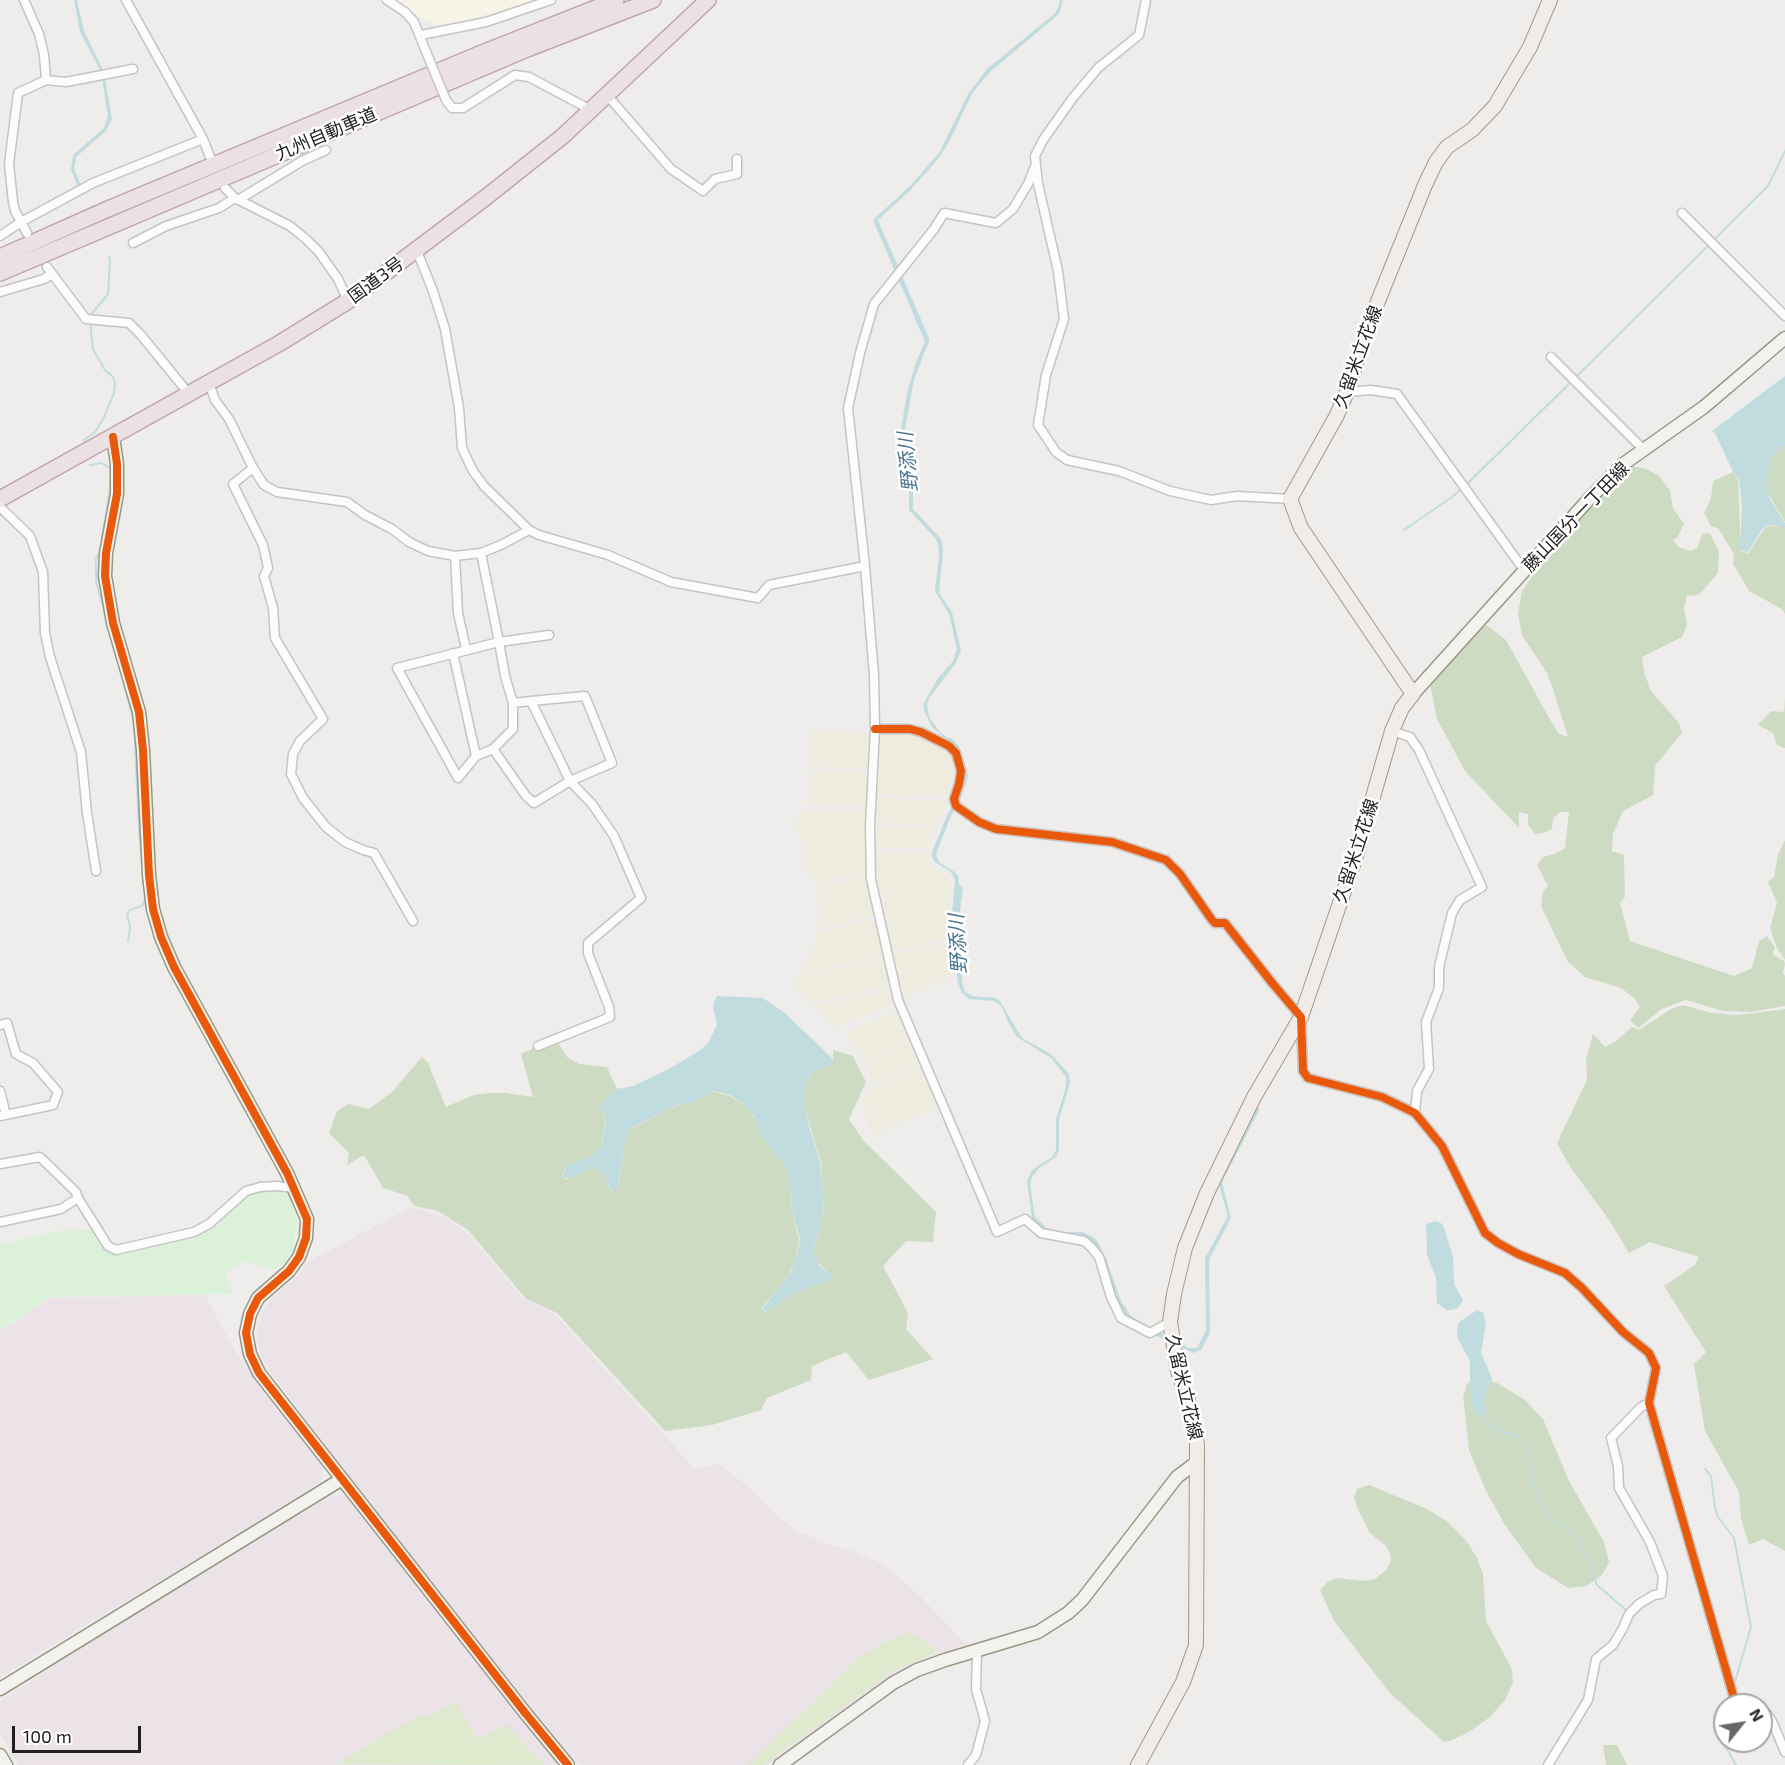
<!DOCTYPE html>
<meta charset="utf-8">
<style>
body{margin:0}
#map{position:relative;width:1785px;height:1765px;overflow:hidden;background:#efedeb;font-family:"Exo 2",sans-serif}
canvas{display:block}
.north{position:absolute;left:1713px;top:1693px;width:60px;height:60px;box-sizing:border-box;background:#fff;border:2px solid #a6a6a6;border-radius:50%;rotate:60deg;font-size:16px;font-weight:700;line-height:24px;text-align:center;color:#212121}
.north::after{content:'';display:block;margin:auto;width:21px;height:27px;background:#696868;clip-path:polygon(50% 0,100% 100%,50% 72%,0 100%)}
.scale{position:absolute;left:12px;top:1726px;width:129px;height:27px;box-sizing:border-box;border:3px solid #212121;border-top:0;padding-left:8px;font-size:18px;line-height:21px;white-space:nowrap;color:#212121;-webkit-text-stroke:4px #fff;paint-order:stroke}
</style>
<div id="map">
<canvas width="1785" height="1765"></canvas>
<div class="north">N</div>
<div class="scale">100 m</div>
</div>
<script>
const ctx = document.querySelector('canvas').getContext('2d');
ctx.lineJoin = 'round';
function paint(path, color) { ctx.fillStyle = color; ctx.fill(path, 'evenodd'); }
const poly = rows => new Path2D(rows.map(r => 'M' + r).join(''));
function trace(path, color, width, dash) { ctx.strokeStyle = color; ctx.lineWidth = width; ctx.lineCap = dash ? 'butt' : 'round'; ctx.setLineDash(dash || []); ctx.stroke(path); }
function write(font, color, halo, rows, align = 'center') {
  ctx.font = font + ' "Exo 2","Noto Sans JP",sans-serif'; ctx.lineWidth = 5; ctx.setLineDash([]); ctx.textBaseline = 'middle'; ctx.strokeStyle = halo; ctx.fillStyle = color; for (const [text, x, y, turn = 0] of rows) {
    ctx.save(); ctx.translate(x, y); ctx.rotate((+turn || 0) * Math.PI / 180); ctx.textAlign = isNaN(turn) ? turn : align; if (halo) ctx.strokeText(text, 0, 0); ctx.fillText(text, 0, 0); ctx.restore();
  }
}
paint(poly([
 [411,1207,444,1217,464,1230,524,1299,555,1314,695,1469,718,1464,752,1489,772,1511,796,1531,828,1544,855,1552,885,1565,918,1594,968,1646,916,1664,883,1680,768,1765,580,1765,519,1694,372,1507,272,1374,264,1363,259,1350,257,1336,262,1311,270,1300,300,1274,306,1263],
 [205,1295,234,1349,253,1378,322,1466,323,1476,320,1482,236,1535,0,1677,0,1332,50,1298],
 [332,1495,348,1496,563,1765,18,1765,0,1733,0,1702,4,1698,101,1635]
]), '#ece3e9');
paint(poly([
 [395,0,536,0,456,24,442,26,424,19]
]), '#f7f4e8');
paint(poly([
 [809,731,867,733,867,768,810,767,808,756],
 [879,734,919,735,950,752,955,778,948,796,878,795],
 [812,771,865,772,864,776,867,776,865,806,804,804,808,798,810,774],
 [877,798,947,801,938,825,879,823,876,821],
 [800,810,862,810,866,813,865,871,817,884,804,865,806,851,795,826],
 [877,825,935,828,927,848,876,848],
 [925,852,932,866,944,873,950,878,952,884,946,940,894,950,874,861,875,853],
 [866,875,876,915,819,928,818,887],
 [876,919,878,929,876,930,884,956,798,975,800,969,816,944,818,932],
 [947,943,951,955,953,976,904,997,894,954],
 [884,959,890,986,814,1003,795,988,797,977],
 [891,990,895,1002,836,1027,813,1006],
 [896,1011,907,1036,906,1043,866,1059,845,1033],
 [906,1044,911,1047,919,1064,873,1083,866,1067,867,1061],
 [920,1067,939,1106,875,1134,868,1127,866,1118,864,1101,868,1089]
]), '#eeecdf');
paint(poly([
 [907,1632,918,1636,935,1649,935,1653,893,1671,763,1765,748,1765,854,1662,875,1647],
 [455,1701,478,1739,507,1724,544,1765,336,1764,422,1713,425,1719]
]), '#dfe9cd');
paint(poly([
 [1785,445,1785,522,1767,492,1765,473,1771,455],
 [1632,466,1646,469,1659,476,1670,491,1673,508,1684,524,1677,538,1673,540,1678,547,1691,551,1697,548,1703,533,1710,534,1719,552,1718,573,1699,595,1687,596,1684,608,1687,625,1682,637,1642,657,1644,672,1651,691,1679,723,1682,733,1655,766,1653,795,1623,811,1613,834,1612,851,1624,855,1625,897,1620,903,1630,941,1734,976,1752,968,1759,941,1767,936,1775,948,1772,954,1784,961,1785,964,1783,973,1785,976,1785,1006,1750,1012,1723,1011,1686,1000,1662,1009,1638,1028,1630,1020,1640,1007,1635,999,1621,988,1585,977,1568,962,1541,906,1543,891,1548,886,1537,865,1543,857,1554,854,1565,848,1569,812,1560,812,1553,818,1552,829,1543,833,1535,834,1528,825,1528,814,1519,812,1519,828,1465,771,1437,719,1430,684,1480,625,1488,626,1506,640,1547,714,1558,733,1568,737,1552,686,1547,673,1522,635,1518,614,1522,591,1548,552,1619,473],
 [1733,472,1738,479,1741,551,1748,554,1764,529,1768,526,1785,527,1785,614,1782,609,1749,591,1733,564,1734,554,1718,528,1711,526,1704,513,1711,498,1713,481],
 [1785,699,1785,748,1777,745,1773,733,1758,725,1771,711,1784,712],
 [1785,840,1785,960,1777,948,1770,928,1777,903,1768,882,1774,877,1778,855],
 [1683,1005,1712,1013,1738,1015,1785,1009,1785,1551,1763,1539,1749,1545,1741,1519,1739,1492,1705,1431,1694,1364,1706,1352,1664,1286,1695,1265,1699,1257,1650,1242,1629,1253,1610,1221,1571,1168,1557,1143,1587,1080,1586,1060,1593,1034,1605,1047,1615,1042,1632,1027,1639,1030,1671,1009],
 [557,1041,567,1057,579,1064,607,1067,617,1089,601,1107,606,1120,600,1150,590,1158,565,1167,562,1175,565,1179,570,1179,588,1169,597,1169,603,1172,606,1177,608,1188,612,1191,616,1189,619,1184,626,1136,630,1129,677,1105,691,1102,711,1091,730,1096,747,1107,751,1112,765,1141,783,1161,787,1168,790,1181,792,1212,799,1239,796,1260,788,1276,761,1309,765,1312,783,1299,807,1287,833,1278,817,1261,813,1252,823,1214,824,1202,821,1162,804,1107,803,1094,806,1081,815,1070,833,1062,833,1050,853,1056,866,1082,849,1119,863,1140,936,1212,933,1242,906,1241,883,1266,908,1313,906,1329,933,1359,869,1380,846,1352,812,1366,811,1380,767,1398,761,1410,712,1425,665,1431,557,1313,526,1299,468,1230,438,1211,414,1206,408,1196,383,1188,364,1155,347,1165,349,1153,329,1133,337,1111,349,1104,369,1109,392,1092,422,1057,428,1063,446,1107,474,1095,489,1093,506,1093,533,1097,521,1054,538,1046],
 [1483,1378,1497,1383,1525,1400,1543,1419,1569,1481,1604,1542,1609,1562,1602,1575,1586,1586,1568,1588,1536,1568,1505,1525,1486,1491,1469,1450,1463,1396,1467,1384,1474,1379],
 [1369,1485,1427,1509,1448,1522,1467,1542,1477,1558,1483,1574,1486,1621,1512,1669,1513,1682,1505,1700,1490,1717,1469,1732,1450,1741,1444,1742,1390,1693,1334,1621,1320,1590,1328,1582,1337,1578,1363,1581,1375,1579,1386,1570,1391,1561,1390,1553,1385,1545,1370,1533,1357,1507,1354,1498,1357,1489],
 [1603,1745,1617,1745,1627,1765,1606,1765]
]), '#cddbc2');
paint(poly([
 [268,1190,291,1193,297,1221,293,1249,286,1261,275,1270,243,1261,225,1273,233,1294,50,1297,0,1331,0,1244,58,1231,92,1230,107,1251,115,1254,201,1234,222,1219,239,1201,250,1194]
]), '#dcf1d9');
paint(poly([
 [74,0,77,0,84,31,104,72,112,119,106,131,76,157,74,169,85,194,81,195,71,169,73,155,104,128,108,116,101,72,80,32],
 [1060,0,1063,0,1059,14,991,71,973,92,948,144,938,159,913,187,912,187,912,189,878,220,929,338,929,341,914,380,905,429,913,457,913,509,941,539,943,550,939,593,952,612,961,651,955,664,929,698,927,705,929,717,939,731,948,738,951,738,959,746,968,776,960,800,951,816,936,854,939,862,956,873,959,877,959,885,963,888,957,933,961,951,962,982,965,992,973,996,995,998,1000,1001,1022,1038,1051,1054,1069,1074,1070,1083,1059,1120,1059,1150,1056,1157,1039,1168,1032,1177,1030,1185,1035,1217,1047,1228,1062,1232,1083,1232,1093,1237,1098,1242,1106,1258,1121,1301,1130,1315,1142,1323,1189,1348,1197,1348,1206,1330,1205,1258,1228,1216,1219,1185,1256,1108,1260,1109,1222,1182,1231,1218,1209,1260,1210,1333,1201,1350,1194,1353,1166,1341,1129,1320,1118,1302,1103,1259,1092,1241,1082,1235,1047,1230,1042,1228,1032,1218,1027,1181,1032,1170,1052,1157,1056,1150,1056,1119,1066,1087,1066,1077,1051,1058,1017,1037,1009,1024,1001,1005,993,1001,969,999,962,993,958,983,955,959,950,933,955,880,951,872,935,862,931,855,948,813,957,798,965,775,957,748,932,727,924,711,924,703,938,678,953,661,957,649,949,614,935,591,939,556,938,544,935,538,909,510,909,456,901,429,907,393,917,359,925,342,873,220,910,186,939,153,968,94,987,69,1054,14,1058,8],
 [1785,376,1785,445,1770,457,1766,485,1769,498,1785,523,1785,528,1773,525,1766,526,1761,531,1749,551,1746,553,1740,548,1742,506,1739,479,1733,472,1715,433,1712,431],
 [717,996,763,998,785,1013,833,1059,833,1062,830,1065,814,1071,807,1079,803,1096,808,1123,820,1161,824,1200,822,1218,813,1251,820,1266,833,1277,831,1280,798,1291,765,1312,762,1309,791,1272,797,1256,800,1239,792,1211,791,1191,787,1168,761,1136,754,1116,742,1103,730,1095,713,1091,692,1103,679,1104,631,1128,626,1137,618,1187,615,1191,609,1189,605,1174,597,1169,588,1169,571,1179,565,1178,562,1174,567,1166,592,1156,601,1146,606,1124,605,1115,600,1109,601,1105,616,1089,633,1086,669,1069,699,1051,708,1043,717,1025,713,1006,714,1001],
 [1435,1221,1441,1223,1444,1228,1453,1257,1454,1284,1463,1300,1458,1308,1452,1310,1446,1310,1437,1303,1436,1278,1427,1255,1426,1224],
 [1477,1310,1483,1313,1486,1323,1481,1353,1492,1378,1484,1400,1486,1414,1482,1417,1475,1411,1472,1403,1470,1387,1470,1361,1457,1337,1457,1331,1459,1322]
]), '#c1dcdf');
trace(poly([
 [90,316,108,294,110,260,109,257],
 [1576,377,1768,186,1785,151],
 [84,442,84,440,95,432,104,417,114,393,115,383,113,377,105,370,93,349,90,322],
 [90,465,101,463,110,468,111,476],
 [1467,484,1572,381],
 [1404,530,1452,497,1462,488],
 [106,617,96,581,96,559,100,552,111,482],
 [117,657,134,723,139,830,142,862],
 [128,941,130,927,127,914,130,910,142,906,145,900,144,883],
 [1483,1416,1496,1431,1517,1436,1525,1443,1528,1447,1532,1481,1541,1505,1554,1521,1571,1532,1579,1540,1587,1556,1597,1585,1626,1610],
 [1705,1469,1711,1476,1715,1508,1718,1517,1734,1538,1751,1627,1734,1685],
 [1727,1705,1730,1696],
 [1725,1711,1723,1718,1724,1744,1736,1765]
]), '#c1dcdf', 2);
const street = poly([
 [24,0,39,34,44,55,46,80],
 [126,0,203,139,210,157],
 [387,0,405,12,414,22,427,54],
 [1146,0,1139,35,1098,68,1072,99,1043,140,1035,156,1038,184,1058,271,1064,319,1046,375,1038,425,1056,452,1067,460,1119,471,1170,491,1211,500,1237,496,1290,499],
 [421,35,486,22,551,0],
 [607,95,671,169,703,191,715,179,737,174,737,159],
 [446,100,452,108,463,108,515,75,529,77,591,110],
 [1035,166,1029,182,1013,209,996,223,944,213,934,229,874,304,860,353,848,408,865,566,874,675,875,729,870,826,871,879,898,1000,997,1232,1025,1219,1041,1233,1084,1241,1091,1247,1099,1257,1111,1297,1121,1318,1150,1333,1170,1322],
 [225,188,235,198,290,226,306,239,319,252,338,279,348,301],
 [238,200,302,161,326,150],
 [1682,213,1785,316],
 [27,233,15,211,13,202,9,164,18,93,46,80,66,82,133,69],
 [0,236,21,222,93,183,203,139],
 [133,243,166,226,219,208,235,198],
 [417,251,433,291,445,329,459,408,462,448,473,471,484,486,529,530,539,535,608,555,671,582,758,598,769,585,865,566],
 [47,267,86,319,129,323,141,335,189,394],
 [0,292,44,279,52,274],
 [1551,357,1644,450],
 [209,383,215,400,229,419,253,468,233,484,263,545,268,568,264,576,273,608,275,638,323,719,300,741,293,754,291,774,303,798,326,827,345,842,363,850,374,853,413,921],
 [1347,392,1371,390,1397,394,1524,570],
 [253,468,264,485,277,492,347,502,365,515,392,529,409,542,428,551,455,556,481,553],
 [0,507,30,536,43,572,45,633,50,657,81,752,87,813,96,871],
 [529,530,501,545,481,553,499,642,505,676,513,703,513,729,493,749,476,756,458,778,397,668,499,642,549,635],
 [455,556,458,613,466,649],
 [453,653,476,756],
 [513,703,531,701,570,781,592,804,614,836,641,898,588,943,588,953,609,1007,610,1017,538,1046],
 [875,729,910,729,921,732,949,746,956,753,961,771,959,784,954,799,956,806,979,822,996,829,1112,842,1166,860,1180,874,1212,920,1215,923,1225,923,1273,984,1301,1017,1303,1071,1308,1078,1382,1097,1415,1113,1442,1146,1485,1233,1498,1243,1518,1254,1565,1273,1582,1288,1623,1332,1649,1353,1656,1368,1649,1403,1736,1705],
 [1392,731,1410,737,1419,750,1482,887,1460,900,1452,913,1439,967,1439,988,1426,1022,1429,1069,1417,1091,1415,1113],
 [493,749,526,796,534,803,570,781,612,763,585,696,531,701],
 [0,1025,7,1023,16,1054,33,1063,58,1092,53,1105,0,1116],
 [0,1091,6,1115],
 [0,1164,40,1157,76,1192,78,1198,61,1209,0,1222],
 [78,1198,108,1246,116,1250,194,1232,209,1224,246,1191,260,1187,277,1186,294,1188],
 [1761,1711,1767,1714,1772,1721,1785,1752],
 [968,1765,976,1755,985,1721,976,1689,977,1652],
 [1548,1765,1588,1700,1596,1659,1613,1645,1623,1628,1629,1614,1639,1604,1654,1595,1661,1594,1663,1576,1650,1542,1619,1488,1618,1466,1611,1438,1641,1407,1649,1403]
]);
const secondary = poly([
 [113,437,117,464,117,494,106,553,105,576,113,623,139,712,143,750,149,875,153,909,161,937,174,967,287,1173,307,1219,306,1238,299,1257,289,1271,258,1298,250,1314,246,1333,250,1354,259,1373,526,1714,568,1765],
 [1413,694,1589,499,1622,465,1704,407,1785,338],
 [0,1689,342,1479],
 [0,1755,6,1765],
 [780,1765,893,1683,917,1670,945,1660,1038,1632,1068,1613,1082,1600,1177,1477,1197,1462]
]);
const primary = poly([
 [1138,1765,1183,1682,1196,1645,1197,1444,1188,1400,1178,1371,1170,1322,1174,1294,1185,1248,1207,1193,1254,1097,1301,1017,1356,856,1392,731,1402,708,1413,694,1301,528,1290,499,1337,415,1347,392,1368,326,1425,185,1436,162,1447,147,1472,130,1495,106,1530,47,1550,0]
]);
const highway = poly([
 [0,257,108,209,482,53,616,0],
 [0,273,527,49,653,0],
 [0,499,280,343,348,301,485,198,563,136,708,0]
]);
trace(street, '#c5c4c3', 11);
trace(secondary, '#989784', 15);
trace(primary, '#a49889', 16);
trace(highway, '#c1a4b0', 18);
trace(street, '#fdfcfc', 8);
trace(secondary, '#f3f3ed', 12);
trace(primary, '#f1ece8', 14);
trace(highway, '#ebe1e3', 15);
const streetBridge = poly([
 [427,54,446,100]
]);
trace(streetBridge, '#c5c4c3', 11, []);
trace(streetBridge, '#fdfcfc', 8);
trace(poly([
 [113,437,117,464,117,494,106,553,105,576,113,623,139,712,143,750,149,875,153,909,161,937,174,967,287,1173,307,1219,306,1238,299,1257,289,1271,258,1298,250,1314,246,1333,250,1354,259,1373,526,1714,568,1765],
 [875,729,910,729,921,732,949,746,956,753,961,771,959,784,954,799,956,806,979,822,996,829,1112,842,1166,860,1180,874,1212,920,1215,923,1225,923,1273,984,1301,1017,1303,1071,1308,1078,1382,1097,1415,1113,1442,1146,1485,1233,1498,1243,1518,1254,1565,1273,1582,1288,1623,1332,1649,1353,1656,1368,1649,1403,1736,1705]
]), '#e8590c', 8);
write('18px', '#212121', '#fff', [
 ["九州自動車道",326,134,-23],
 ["国道3号",376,280,-36],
 ["久留米立花線",1358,357,-70],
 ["藤山国分一丁田線",1576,517,-46],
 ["久留米立花線",1356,851,-72],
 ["久留米立花線",1184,1387,77]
]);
write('italic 20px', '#4b7692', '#fff', [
 ["野添川",908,462,-95],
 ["野添川",958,944,-93]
]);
</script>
